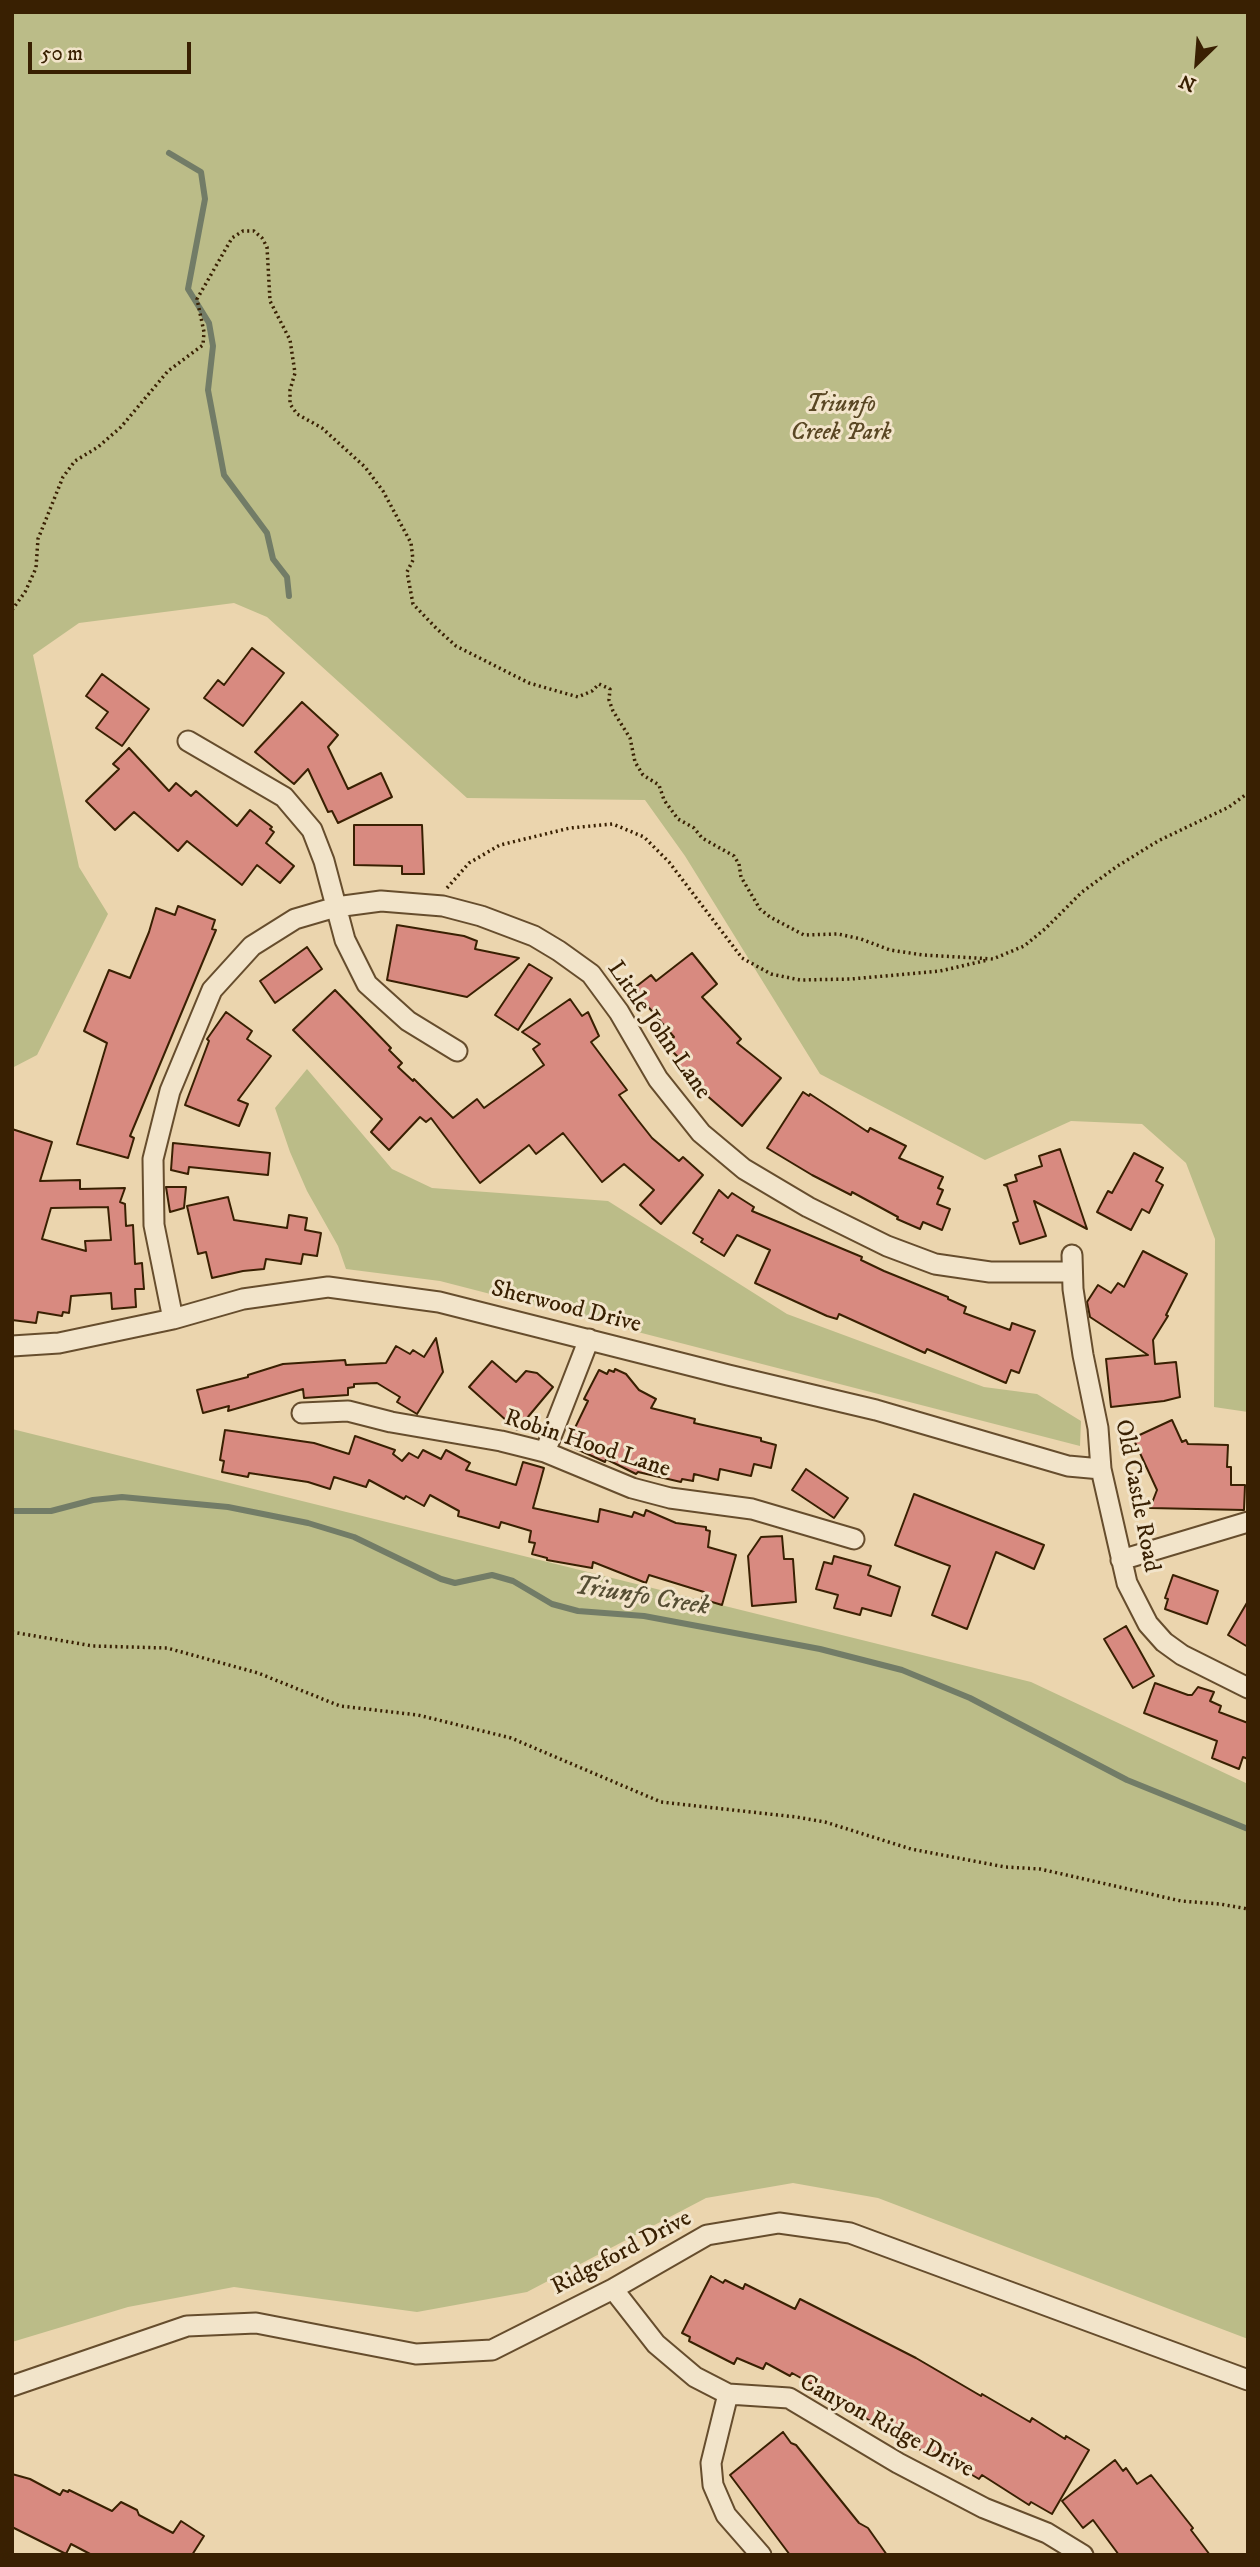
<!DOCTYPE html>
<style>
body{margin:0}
#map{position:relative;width:1260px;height:2567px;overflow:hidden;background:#ebd5ae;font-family:"IM FELL DW Pica",serif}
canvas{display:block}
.frame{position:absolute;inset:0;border:14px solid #392002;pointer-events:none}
.north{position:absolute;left:1162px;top:28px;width:70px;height:70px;-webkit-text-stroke:5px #f2e4ca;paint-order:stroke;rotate:205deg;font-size:19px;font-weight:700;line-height:28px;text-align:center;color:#392002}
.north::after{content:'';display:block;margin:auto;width:24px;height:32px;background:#392002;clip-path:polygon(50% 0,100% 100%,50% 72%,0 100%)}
.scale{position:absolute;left:28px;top:42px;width:163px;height:32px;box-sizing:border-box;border:4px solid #392002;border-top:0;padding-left:9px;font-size:21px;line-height:24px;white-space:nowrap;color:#392002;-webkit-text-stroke:5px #f2e4ca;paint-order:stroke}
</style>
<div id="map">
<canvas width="1260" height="2567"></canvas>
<div class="frame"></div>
<div class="north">N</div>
<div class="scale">50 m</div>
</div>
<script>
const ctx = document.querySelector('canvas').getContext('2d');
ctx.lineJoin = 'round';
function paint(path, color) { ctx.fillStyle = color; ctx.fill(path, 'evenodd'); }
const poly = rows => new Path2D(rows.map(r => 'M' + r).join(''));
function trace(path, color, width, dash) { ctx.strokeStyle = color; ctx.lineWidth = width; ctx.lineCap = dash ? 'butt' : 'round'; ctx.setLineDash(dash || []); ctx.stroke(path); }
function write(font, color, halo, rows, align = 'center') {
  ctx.font = font + ' "IM FELL DW Pica",serif'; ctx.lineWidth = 6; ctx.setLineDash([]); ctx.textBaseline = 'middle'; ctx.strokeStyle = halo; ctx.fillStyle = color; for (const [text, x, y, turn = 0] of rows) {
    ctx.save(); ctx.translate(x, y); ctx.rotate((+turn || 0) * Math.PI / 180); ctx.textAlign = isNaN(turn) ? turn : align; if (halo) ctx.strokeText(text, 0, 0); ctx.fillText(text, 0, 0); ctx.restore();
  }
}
paint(poly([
 [12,12,1248,12,1248,1412,1214,1407,1215,1239,1186,1163,1142,1124,1071,1121,985,1160,820,1074,685,856,645,800,467,798,267,617,234,603,79,623,33,655,79,867,108,914,37,1055,12,1068],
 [307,1069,392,1169,432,1188,608,1201,787,1314,984,1387,1037,1394,1081,1421,1080,1446,440,1281,346,1269,338,1246,307,1191,290,1152,275,1108],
 [12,1429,1031,1682,1248,1784,1248,2339,878,2198,793,2183,706,2198,527,2292,417,2312,234,2287,128,2307,12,2342]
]), '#bbbc88');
trace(poly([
 [169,153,201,172,205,199,188,289,209,323,213,346,208,390,224,475,267,533,273,559,287,577,289,596],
 [12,1511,51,1511,93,1500,122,1497,228,1507,308,1523,354,1537,441,1579,455,1583,492,1575,513,1581,552,1604,578,1611,644,1616,820,1649,902,1670,970,1698,1127,1780,1248,1829]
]), '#727c67', 6);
const building = poly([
 [252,648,284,673,243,726,204,698,218,680,224,685,252,648],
 [102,674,149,709,122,746,96,728,108,712,86,696,102,674],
 [302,702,338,735,328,747,348,789,381,773,392,797,338,823,332,811,328,812,308,769,294,784,255,752,302,702],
 [129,748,169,791,176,783,191,796,196,791,237,826,250,810,272,827,270,829,274,832,266,843,294,866,280,883,257,865,242,885,187,841,178,851,134,812,115,830,86,801,119,769,113,764,129,748],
 [354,825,422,825,424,874,402,874,402,866,354,865,354,825],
 [178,906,215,920,212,929,216,930,130,1136,134,1138,128,1158,77,1144,107,1043,84,1031,109,970,130,978,149,932,156,908,175,915,178,906],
 [397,925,464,936,477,941,475,949,519,958,467,997,387,980,397,925],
 [307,947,322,969,275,1003,260,981,307,947],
 [692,953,717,984,702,997,741,1039,737,1043,781,1078,742,1126,697,1087,675,1062,679,1058,666,1045,674,1037,633,989,651,975,656,981,692,953],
 [529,964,552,978,518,1030,495,1015,529,964],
 [335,990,391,1048,389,1050,402,1063,398,1067,413,1081,414,1079,453,1118,477,1099,484,1108,544,1065,533,1049,540,1044,522,1032,570,999,582,1016,588,1012,599,1036,591,1042,627,1090,619,1095,637,1119,652,1138,679,1161,683,1157,703,1175,661,1224,640,1205,654,1190,624,1164,602,1182,563,1133,536,1154,529,1145,480,1183,431,1118,426,1122,420,1117,389,1150,371,1132,382,1119,293,1030,335,990],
 [226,1012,252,1031,247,1039,271,1056,238,1100,248,1104,239,1126,185,1105,209,1041,207,1039,226,1012],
 [803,1092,809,1096,810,1094,868,1132,870,1128,906,1146,899,1158,943,1177,938,1188,943,1190,937,1204,950,1209,942,1230,923,1222,920,1229,897,1219,898,1217,852,1192,851,1195,812,1175,767,1148,803,1092],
 [12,1129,52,1142,40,1181,80,1180,80,1189,125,1188,120,1202,125,1204,126,1226,133,1225,135,1264,142,1263,144,1289,135,1289,136,1307,112,1309,111,1293,71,1296,69,1313,63,1312,62,1316,38,1312,36,1323,12,1320,12,1129],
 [108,1207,111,1240,85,1241,86,1251,42,1239,51,1208,108,1207],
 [173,1143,270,1153,268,1175,189,1167,188,1174,171,1170,173,1143],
 [1060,1149,1087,1229,1034,1201,1046,1236,1020,1244,1013,1223,1018,1221,1007,1186,1004,1185,1017,1181,1015,1175,1042,1166,1039,1156,1060,1149],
 [1134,1153,1163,1168,1156,1181,1163,1185,1149,1213,1142,1209,1131,1230,1097,1212,1108,1191,1112,1193,1134,1153],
 [166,1187,186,1187,184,1208,170,1212,166,1187],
 [719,1190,728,1198,732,1193,754,1207,752,1211,862,1257,861,1260,884,1271,948,1297,948,1299,966,1307,964,1313,1010,1330,1012,1323,1035,1331,1019,1373,1011,1370,1006,1383,927,1349,925,1353,839,1314,837,1319,827,1316,755,1283,770,1250,737,1235,724,1256,701,1242,703,1239,693,1233,719,1190],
 [228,1197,234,1220,287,1228,289,1215,307,1218,305,1230,321,1233,317,1256,303,1254,301,1264,266,1259,264,1269,243,1271,212,1278,206,1252,198,1254,187,1206,228,1197],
 [1143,1251,1187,1274,1166,1315,1168,1316,1153,1340,1155,1364,1176,1362,1180,1397,1164,1401,1111,1407,1106,1359,1148,1355,1090,1317,1087,1302,1098,1285,1111,1293,1118,1283,1124,1287,1143,1251],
 [436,1338,443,1372,417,1414,397,1402,400,1397,377,1383,354,1384,354,1387,348,1388,348,1395,304,1398,303,1389,228,1411,229,1406,203,1413,197,1390,248,1377,248,1375,283,1364,345,1360,346,1365,386,1363,396,1346,410,1354,413,1350,424,1357,436,1338],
 [492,1361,516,1382,526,1371,537,1373,553,1387,517,1430,469,1387,492,1361],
 [615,1369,626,1374,639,1390,656,1399,651,1408,695,1419,694,1423,761,1438,761,1441,776,1445,771,1468,754,1464,751,1476,720,1469,718,1480,694,1474,693,1481,682,1479,681,1482,638,1472,636,1474,606,1459,605,1462,570,1446,575,1436,572,1434,588,1401,584,1399,599,1370,607,1374,609,1370,614,1372,615,1369],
 [1172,1420,1182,1442,1186,1440,1188,1444,1228,1445,1227,1467,1231,1467,1231,1485,1245,1485,1244,1510,1150,1508,1157,1490,1133,1438,1172,1420],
 [225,1430,314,1443,349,1454,355,1436,395,1450,393,1454,402,1461,409,1453,418,1458,423,1450,441,1459,446,1450,470,1463,466,1470,516,1485,523,1462,544,1468,533,1508,598,1522,600,1509,632,1517,634,1512,644,1516,646,1510,676,1523,706,1527,706,1530,710,1531,708,1547,736,1555,722,1605,702,1599,704,1592,649,1575,646,1583,593,1562,592,1568,547,1560,547,1558,532,1554,535,1543,529,1542,531,1531,501,1522,499,1528,458,1516,459,1511,430,1495,424,1506,406,1496,404,1499,369,1480,366,1487,334,1477,330,1489,308,1482,249,1473,248,1477,222,1472,224,1461,220,1460,225,1430],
 [806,1469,848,1498,834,1518,792,1490,806,1469],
 [914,1494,1044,1545,1034,1569,996,1552,967,1629,932,1615,950,1566,895,1545,914,1494],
 [782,1536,784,1559,793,1559,796,1602,752,1606,748,1556,761,1537,782,1536],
 [834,1556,871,1566,868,1575,900,1587,891,1616,862,1608,860,1615,834,1608,838,1595,816,1589,824,1562,832,1564,834,1556],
 [1173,1575,1218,1591,1207,1624,1165,1609,1168,1599,1165,1598,1173,1575],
 [1248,1601,1248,1647,1228,1635,1248,1601],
 [1126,1626,1154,1676,1133,1688,1104,1639,1126,1626],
 [1155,1683,1188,1695,1192,1695,1198,1687,1214,1692,1210,1701,1221,1706,1219,1712,1248,1723,1248,1759,1243,1757,1239,1769,1212,1758,1217,1741,1144,1713,1155,1683],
 [711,2276,723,2283,725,2280,743,2289,745,2284,795,2309,800,2299,916,2358,981,2396,982,2394,1030,2422,1032,2418,1065,2439,1066,2436,1089,2450,1052,2514,1031,2502,1029,2505,982,2475,979,2479,931,2451,929,2455,862,2416,838,2405,840,2400,792,2373,790,2376,766,2363,763,2369,737,2358,734,2364,689,2341,690,2337,682,2333,711,2276],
 [783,2432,791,2443,796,2445,859,2523,868,2528,887,2555,790,2555,730,2475,783,2432],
 [1115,2460,1123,2471,1126,2468,1137,2484,1151,2475,1193,2528,1191,2530,1210,2555,1119,2555,1093,2520,1083,2528,1062,2501,1115,2460],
 [12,2474,30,2479,60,2495,63,2490,68,2492,69,2490,112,2511,121,2502,137,2510,139,2515,173,2533,181,2521,204,2536,192,2555,92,2555,71,2544,66,2554,12,2527,12,2474]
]);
paint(building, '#d88a80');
trace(building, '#392002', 2);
const street = poly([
 [188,741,284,797,312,830,324,861,345,940,367,984,408,1021,457,1051],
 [1072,1255,1073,1289,1083,1355,1098,1428,1101,1469,1127,1583,1148,1624,1164,1642,1182,1655,1248,1688],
 [173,1319,154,1225,153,1159,170,1091,212,990,252,946,295,919,336,907,381,901,443,906,481,916,534,936,559,951,591,974,619,1012,658,1079,701,1133,744,1169,808,1207,887,1246,935,1264,990,1272,1071,1272],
 [12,1346,59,1343,173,1319,243,1299,328,1287,439,1302,728,1375,876,1410,1068,1466,1101,1469],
 [302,1413,348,1411,391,1422,501,1441,545,1452,632,1488,670,1498,752,1509,854,1539],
 [545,1452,589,1339],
 [1121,1560,1248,1522],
 [613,2289,656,2344,695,2377,728,2394,789,2398,898,2463,984,2508,1047,2533,1083,2555],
 [12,2386,187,2326,256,2323,416,2354,492,2350,613,2289,707,2235,779,2223,850,2233,1248,2380],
 [728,2394,711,2463,713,2485,726,2515,761,2555]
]);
trace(street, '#664d2d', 23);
trace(poly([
 [12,610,25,592,36,568,38,539,63,477,75,461,98,447,121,427,168,371,203,345,204,332,197,299,232,238,243,231,254,231,262,238,267,247,270,301,290,340,295,373,290,390,290,404,297,414,322,428,365,467,383,491,411,543,413,560,407,572,413,604,436,628,456,646,529,683,578,697,592,691,599,684,610,689,609,700,613,711,630,738,635,762,643,775,659,785,664,800,678,819,694,828,702,838,734,856,739,864,741,877,760,909,770,917,804,935,838,934,861,939,890,950,923,955,993,959,1024,946,1045,929,1082,892,1116,867,1158,841,1229,807,1248,793],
 [447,888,469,863,500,845,570,828,613,824,644,837,669,862,742,958,771,974,800,980,851,979,940,971,988,960],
 [12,1632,93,1646,167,1648,258,1673,340,1706,418,1715,511,1738,661,1802,796,1817,825,1822,911,1849,1005,1867,1040,1869,1181,1901,1220,1904,1248,1909]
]), '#392002', 3.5, [2, 3.5]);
trace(street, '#f2e4ca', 19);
write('italic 24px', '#5a4724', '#f2e4ca', [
 ["Triunfo",841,406],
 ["Creek Park",841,434]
]);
write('24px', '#392002', '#f2e4ca', [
 ["Little John Lane",658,1031,55],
 ["Sherwood Drive",566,1308,14],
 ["Robin Hood Lane",587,1445,18],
 ["Old Castle Road",1136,1496,79],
 ["Ridgeford Drive",622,2254,-28],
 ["Canyon Ridge Drive",886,2427,28]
]);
write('italic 26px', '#564e34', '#f2e4ca', [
 ["Triunfo Creek",642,1598,9]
]);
</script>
